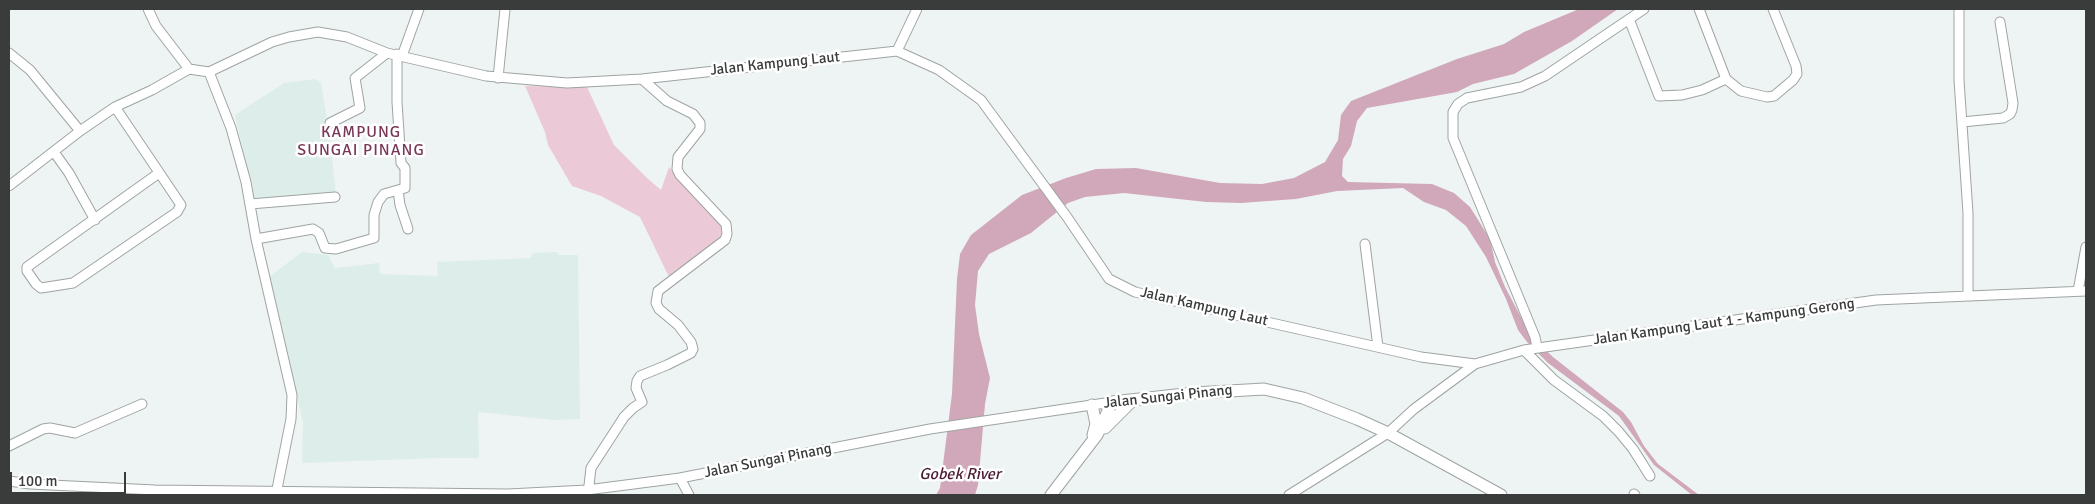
<!DOCTYPE html>
<style>
body{margin:0}
#map{position:relative;width:2095px;height:504px;overflow:hidden;background:#eef4f3;font-family:Signika,sans-serif}
canvas{display:block}
.frame{position:absolute;inset:0;border:10px solid #3a3c3c;pointer-events:none}
.scale{position:absolute;left:10px;top:472px;width:116px;height:22px;box-sizing:border-box;border:2px solid #3a3c3c;border-top:0;padding-left:6px;font-size:15px;line-height:18px;white-space:nowrap;color:#3a3c3c;-webkit-text-stroke:4px #fff;paint-order:stroke}
</style>
<div id="map">
<canvas width="2095" height="504"></canvas>
<div class="frame"></div>
<div class="scale">100 m</div>
</div>
<script>
const ctx = document.querySelector('canvas').getContext('2d');
ctx.lineJoin = 'round';
function paint(path, color) { ctx.fillStyle = color; ctx.fill(path, 'evenodd'); }
const poly = rows => new Path2D(rows.map(r => 'M' + r).join(''));
function trace(path, color, width, dash) { ctx.strokeStyle = color; ctx.lineWidth = width; ctx.lineCap = dash ? 'butt' : 'round'; ctx.setLineDash(dash || []); ctx.stroke(path); }
function write(font, color, halo, rows, align = 'center') {
  ctx.font = font + ' Signika,sans-serif'; ctx.lineWidth = 5; ctx.setLineDash([]); ctx.textBaseline = 'middle'; ctx.strokeStyle = halo; ctx.fillStyle = color; for (const [text, x, y, turn = 0] of rows) {
    ctx.save(); ctx.translate(x, y); ctx.rotate((+turn || 0) * Math.PI / 180); ctx.textAlign = isNaN(turn) ? turn : align; if (halo) ctx.strokeText(text, 0, 0); ctx.fillText(text, 0, 0); ctx.restore();
  }
}
paint(poly([
 [315,79,321,83,329,132,336,195,254,201,252,193,253,185,250,175,247,171,235,115,284,83],
 [302,252,328,255,335,268,379,263,380,274,438,276,437,262,531,258,532,253,557,252,558,255,578,255,580,419,554,420,478,412,479,458,438,458,302,463,303,423,269,277]
]), '#ddede9');
paint(poly([
 [525,86,587,87,614,145,647,178,661,190,669,167,719,221,723,229,723,235,719,242,669,277,640,217,601,196,572,186,548,145,545,132]
]), '#ebc9d7');
paint(poly([
 [1579,9,1618,9,1572,41,1514,74,1473,84,1457,92,1367,108,1357,121,1351,146,1343,159,1342,176,1348,182,1432,184,1454,193,1470,207,1490,239,1495,262,1505,287,1531,336,1553,357,1623,412,1631,422,1644,446,1658,464,1699,495,1692,495,1654,465,1619,416,1548,363,1527,342,1518,330,1506,299,1486,257,1466,226,1446,210,1424,202,1403,188,1337,191,1296,199,1241,203,1206,202,1124,193,1085,197,1068,203,1031,233,989,254,978,271,975,305,979,334,990,378,985,404,978,485,975,495,936,495,940,488,952,394,957,279,960,254,971,235,1022,195,1066,178,1096,169,1136,168,1220,183,1262,184,1294,178,1325,162,1338,140,1341,115,1351,101,1457,59,1504,44,1524,32]
]), '#d0a8b9');
const minor = poly([
 [148,9,156,26,189,69],
 [1699,9,1726,79,1741,91,1767,97,1774,96,1793,80,1797,74,1796,66,1773,9],
 [1959,9,1959,80,1968,213,1968,295],
 [1629,19,1659,96,1682,95,1702,90,1726,79],
 [897,51,917,9],
 [9,53,30,70,80,131],
 [397,54,397,102,401,163,405,168,405,188,398,190,400,205,408,229],
 [402,56,419,9],
 [209,72,231,128,246,182,256,239,292,395,291,419,276,494],
 [498,78,505,9],
 [115,107,181,205,177,212,73,283,41,288,36,284,27,271,27,267,159,173],
 [1962,122,2003,118,2010,114,2012,110,2013,103,2000,22],
 [330,123,360,108,355,78,387,53],
 [54,152,69,173,95,220],
 [9,186,80,131,115,107,152,90,189,69,209,72,272,42,289,37,318,32,347,37,387,53,486,76,567,83,642,79,897,51,939,70,981,100,1067,217,1109,279,1135,292,1421,357,1475,364],
 [250,204,335,197],
 [256,239,313,229,319,233,325,248,336,249,374,238,374,215,378,202,384,194,398,190],
 [1365,244,1378,347],
 [2078,291,2086,247],
 [1537,347,1535,337,1453,138,1453,112,1458,104,1467,98,1521,87,1545,76,1644,9],
 [1524,350,1554,380,1603,416,1619,432,1633,449,1650,476],
 [9,446,43,429,50,428,75,433,142,404],
 [680,478,689,495],
 [9,481,30,484,155,490,508,494,587,490,680,478,930,429,1112,402],
 [588,494,591,468,624,417,633,408,642,402,636,388,637,381,640,376,667,365,691,353,693,349,691,342,678,325,659,309,656,303,658,291,725,240,727,234,726,224,680,175,677,169,678,157,700,129,700,123,693,114,667,101,642,79],
 [1634,494,1635,495],
 [1289,495,1388,433,1414,409,1475,364,1524,350,1876,300,2086,291]
]);
const tertiary = poly([
 [1092,405,1096,424,1093,435],
 [1105,428,1132,401],
 [1051,495,1097,435,1112,402,1194,393,1264,389,1303,398,1357,419,1388,433,1501,495]
]);
trace(minor, '#9ea4a2', 11);
trace(tertiary, '#9ea4a2', 13);
trace(minor, '#fff', 9);
trace(tertiary, '#fff', 11);
write('15px', '#3a3c3c', '#fff', [
 ["Jalan Kampung Laut",775,64,-6],
 ["Jalan Kampung Laut",1204,307,13],
 ["Jalan Kampung Laut 1 - Kampung Gerong",1724,322,-8],
 ["Jalan Sungai Pinang",1168,397,-6],
 ["Jalan Sungai Pinang",768,461,-11]
]);
ctx.letterSpacing = '1px';
write('16px', '#793758', '#fff', [
 ["KAMPUNG",361,133],
 ["SUNGAI PINANG",361,151]
]);
ctx.letterSpacing = '0px';
write('italic 16px', '#4b1a33', '#fff', [
 ["Gobek River",960,475]
]);
</script>
